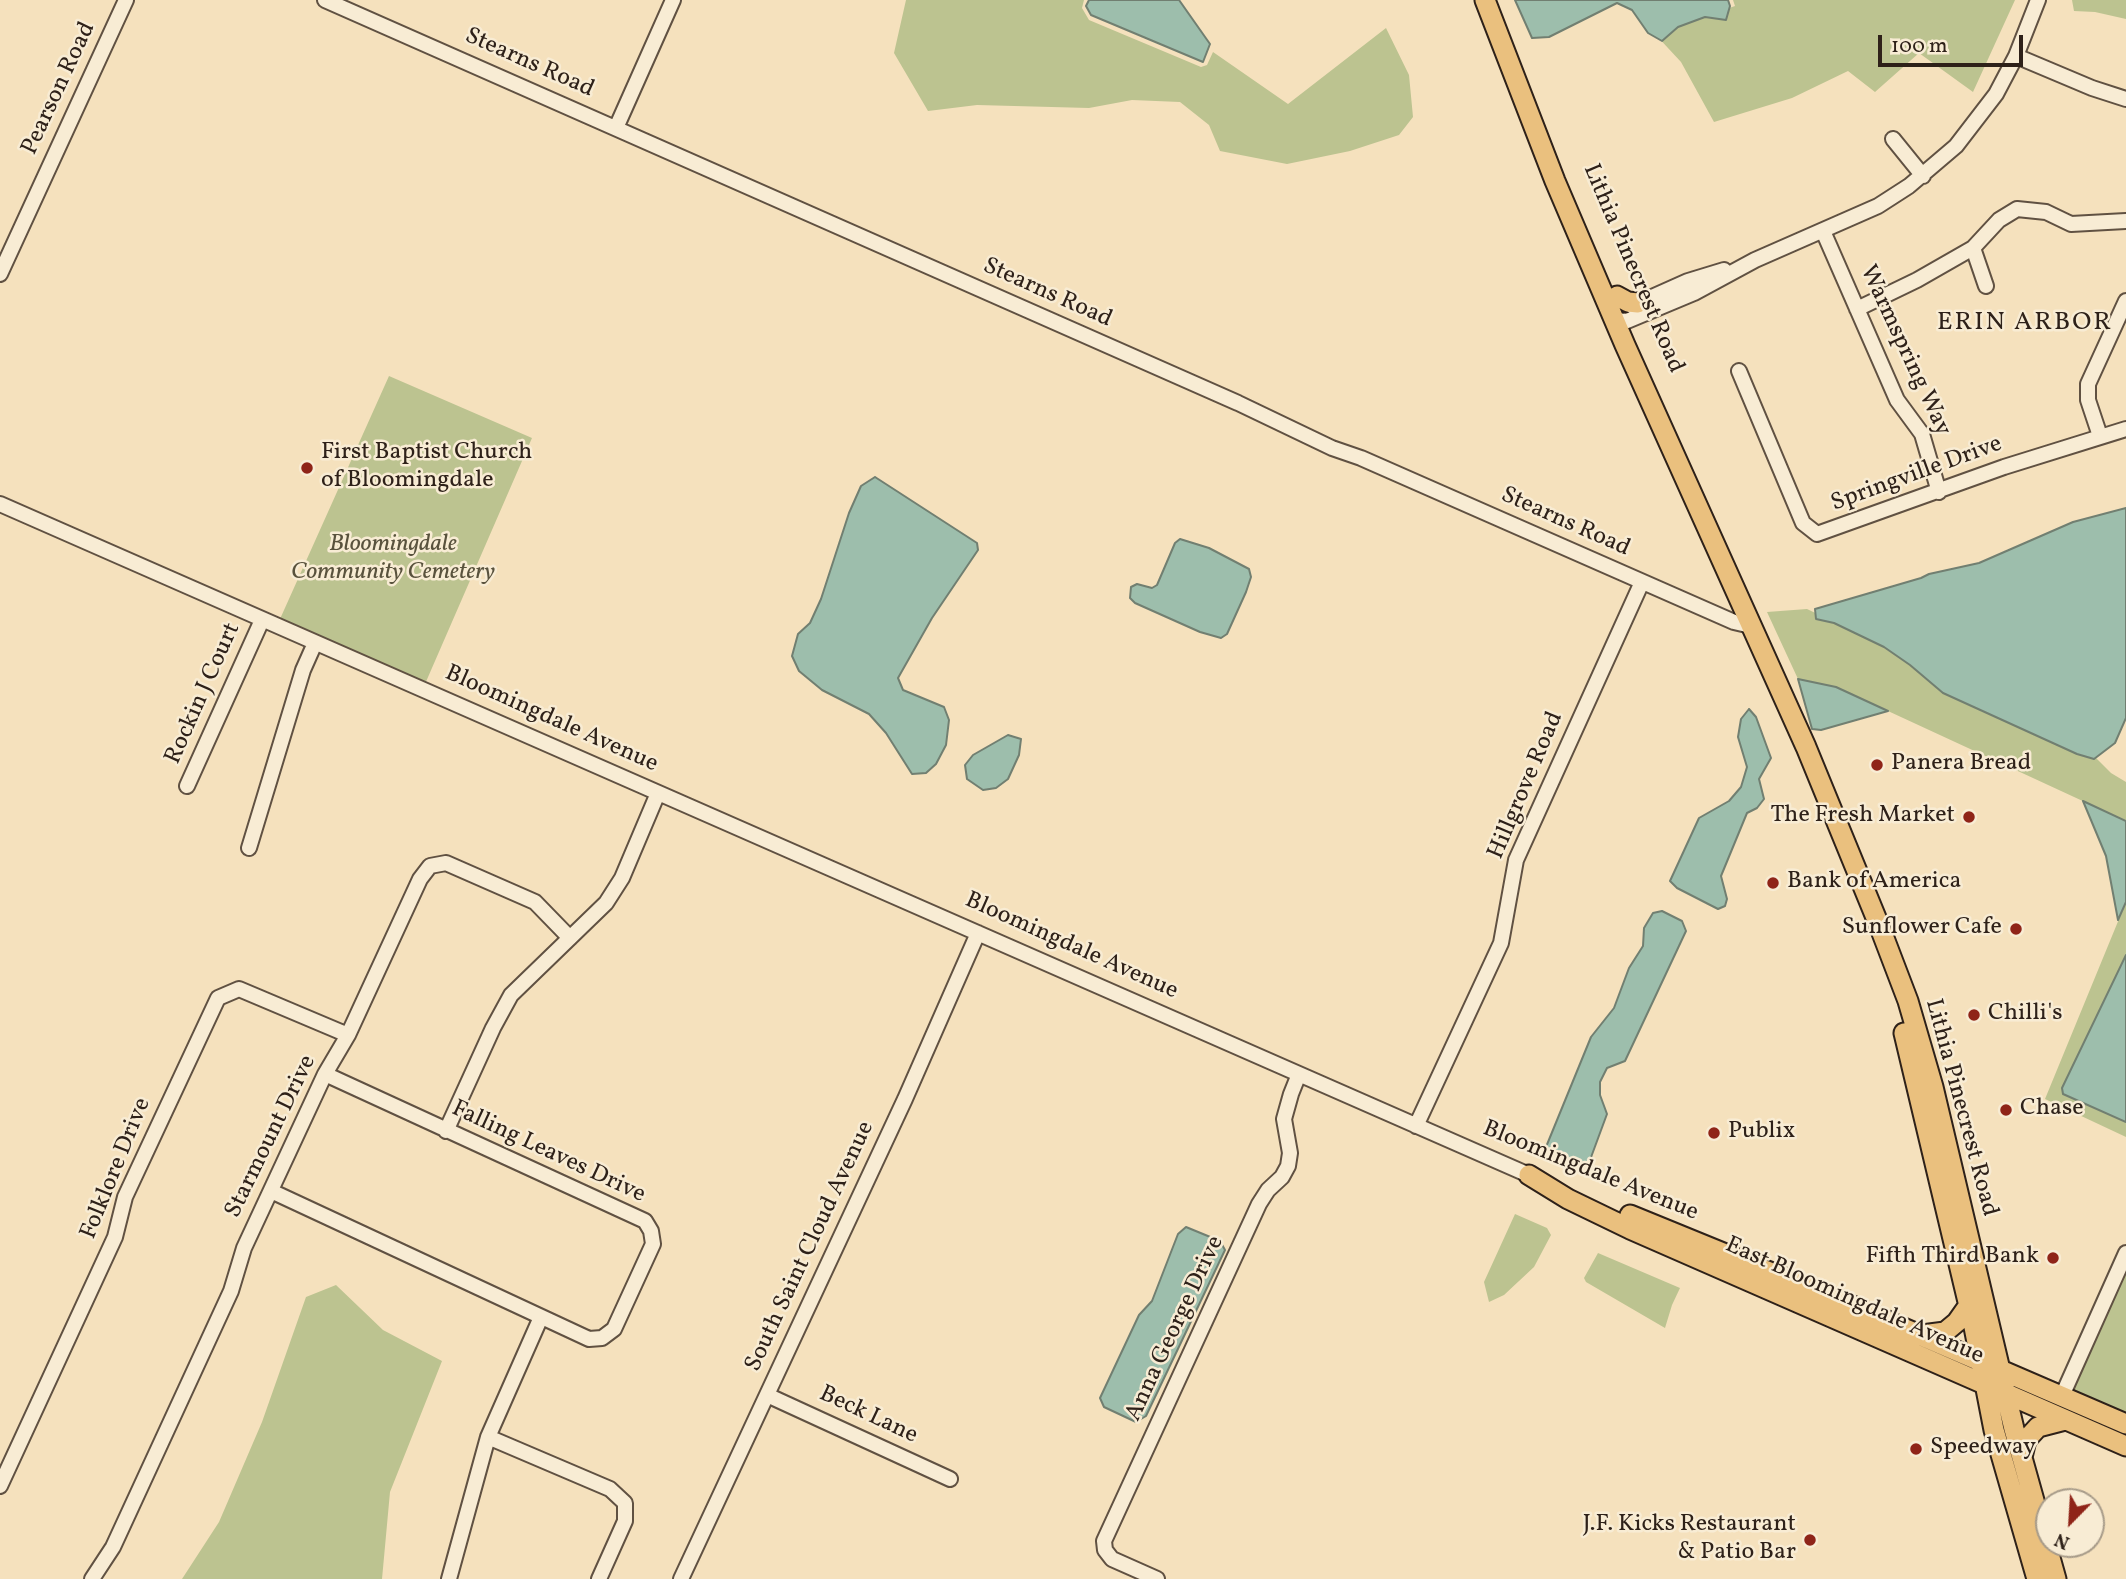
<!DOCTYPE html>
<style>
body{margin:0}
#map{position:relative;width:2126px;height:1579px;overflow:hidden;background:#f5e1bd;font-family:Vollkorn,serif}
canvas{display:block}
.north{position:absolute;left:2035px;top:1488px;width:70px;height:70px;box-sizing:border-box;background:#f8ecd4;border:2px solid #a79b89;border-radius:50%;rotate:204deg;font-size:19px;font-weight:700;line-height:28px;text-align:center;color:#2e2119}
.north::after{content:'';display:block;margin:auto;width:24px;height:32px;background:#8f2418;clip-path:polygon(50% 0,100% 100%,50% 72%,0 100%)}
.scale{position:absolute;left:1878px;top:35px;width:145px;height:32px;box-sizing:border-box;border:4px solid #2e2119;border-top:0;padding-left:9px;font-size:21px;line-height:24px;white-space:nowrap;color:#2e2119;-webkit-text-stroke:5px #f8ecd4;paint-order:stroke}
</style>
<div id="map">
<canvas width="2126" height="1579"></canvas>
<div class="north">N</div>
<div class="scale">100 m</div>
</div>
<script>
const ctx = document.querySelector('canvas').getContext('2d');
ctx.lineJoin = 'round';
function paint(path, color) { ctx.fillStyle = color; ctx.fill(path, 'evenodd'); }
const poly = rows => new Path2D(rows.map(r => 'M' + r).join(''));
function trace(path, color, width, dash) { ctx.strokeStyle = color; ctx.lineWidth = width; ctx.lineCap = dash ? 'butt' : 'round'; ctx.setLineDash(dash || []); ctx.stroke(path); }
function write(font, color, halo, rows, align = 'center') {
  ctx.font = font + ' Vollkorn,serif'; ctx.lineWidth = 5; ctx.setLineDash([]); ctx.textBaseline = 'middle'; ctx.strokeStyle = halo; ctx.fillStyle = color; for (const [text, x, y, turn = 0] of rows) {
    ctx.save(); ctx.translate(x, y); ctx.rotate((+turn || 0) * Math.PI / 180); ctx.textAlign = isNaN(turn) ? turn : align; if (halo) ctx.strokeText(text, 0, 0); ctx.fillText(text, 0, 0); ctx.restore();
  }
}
paint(poly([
 [906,0,1084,0,1082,8,1089,20,1201,67,1207,65,1213,52,1288,104,1386,28,1409,75,1413,117,1399,135,1350,151,1287,164,1220,151,1209,125,1180,102,1132,100,1089,108,977,105,928,111,894,53],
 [1733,0,2015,0,1973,92,1919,53,1875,92,1848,71,1792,98,1714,122,1681,62,1655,34,1735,6],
 [2072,0,2126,0,2126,19,2095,12,2074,11],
 [389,376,532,438,425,684,280,619],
 [1807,609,1886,647,2094,756,2111,773,2126,782,2126,821,1836,687,1798,679,1767,612],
 [2126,902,2126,1137,2045,1099],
 [1515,1214,1547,1228,1551,1235,1534,1267,1504,1295,1489,1302,1484,1282],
 [1598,1253,1680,1288,1672,1305,1665,1328,1586,1282,1584,1278],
 [2126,1268,2126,1419,2069,1393],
 [336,1285,383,1330,442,1361,390,1492,382,1579,182,1579,219,1522,262,1422,306,1297]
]), '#bcc390');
const water = poly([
 [1089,0,1179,0,1210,44,1203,62,1091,15,1086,6,1089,0],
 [1515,0,1728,0,1730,6,1726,20,1705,17,1678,27,1662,41,1648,33,1632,10,1617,3,1549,37,1532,38,1515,0],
 [875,477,977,543,978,550,932,618,898,678,903,690,944,707,949,720,946,745,936,764,926,773,912,774,886,733,869,714,822,690,799,671,792,656,798,634,810,623,821,599,849,513,861,486,875,477],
 [2126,508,2126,718,2115,743,2094,759,2077,754,1943,693,1910,665,1884,647,1834,623,1816,619,1815,609,1921,578,1929,574,1979,563,2073,522,2126,508],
 [1180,539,1209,548,1249,569,1251,577,1246,592,1227,634,1221,638,1200,632,1135,603,1130,598,1131,587,1137,584,1152,588,1157,585,1175,543,1180,539],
 [1798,679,1836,687,1888,711,1821,730,1812,729,1798,679],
 [1749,709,1756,717,1771,758,1759,779,1764,799,1757,808,1747,813,1721,876,1727,899,1725,906,1718,909,1677,888,1670,881,1699,818,1729,801,1741,787,1747,767,1738,737,1741,719,1749,709],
 [1008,735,1021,739,1019,755,1008,779,996,788,983,790,967,779,965,765,973,755,1008,735],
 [2083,801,2126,821,2126,902,2118,920,2106,856,2083,801],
 [1662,911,1682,921,1686,931,1625,1061,1607,1068,1600,1082,1600,1095,1607,1114,1590,1160,1583,1166,1550,1151,1546,1147,1591,1037,1614,1008,1629,968,1643,946,1644,928,1653,913,1662,911],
 [2126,955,2126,1122,2063,1094,2062,1088,2126,955],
 [1186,1227,1220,1241,1225,1250,1146,1416,1136,1422,1104,1407,1100,1398,1139,1315,1152,1301,1178,1234,1186,1227]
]);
paint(water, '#9dbeac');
trace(water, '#717f71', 2);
const minor = poly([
 [325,0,1238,403,1332,448,1361,458,1734,622,1751,626],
 [2016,56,2092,88,2126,99],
 [616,128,673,0],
 [1893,139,1923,176],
 [1823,231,1897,400,1922,434,1939,492],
 [1973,248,1986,286],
 [0,274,126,0],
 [1632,306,1688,281,1724,270],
 [1857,309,1917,280,1973,248,1999,220,2017,209,2046,212,2071,224,2126,221],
 [1614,320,1627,321,1694,293,1755,260,1878,206,1909,186,1956,146,1996,94,2016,56,2038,0],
 [1739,371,1803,523,1817,534,2004,467,2126,429],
 [2100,436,2088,400,2088,384,2126,301],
 [0,504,1529,1175],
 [187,786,262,620],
 [249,848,303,670,315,643],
 [1416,1126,1501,943,1516,860,1642,582],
 [446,1131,493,1028,511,995,606,903,622,878,658,793],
 [271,1191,589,1339,602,1338,614,1329,653,1244,651,1231,645,1221,325,1074],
 [767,1395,950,1479],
 [2062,1396,2126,1253],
 [488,1437,610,1489,625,1503,625,1521,599,1579],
 [0,1486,115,1237,125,1197,218,998,239,989,348,1035],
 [92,1579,113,1547,231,1291,244,1248,325,1074,348,1035,420,879,430,866,446,863,535,902,570,938],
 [449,1579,488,1437,541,1317],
 [681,1579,905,1099,978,933],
 [1157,1579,1112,1559,1105,1550,1104,1541,1259,1204,1268,1190,1282,1177,1288,1166,1290,1153,1284,1119,1291,1094,1299,1074]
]);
const major = poly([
 [1485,0,1555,181,1625,345,1806,747,1879,925,1908,1001,1933,1087,2014,1429,2056,1579],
 [1617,296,1628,302,1638,303],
 [1904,1033,1974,1327,1994,1430,2037,1579],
 [1529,1175,1568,1199,1630,1229,2126,1446],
 [1630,1215,1843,1302,2126,1424],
 [1922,1335,1945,1332,1957,1322,1969,1305],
 [2022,1457,2026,1440,2038,1427,2065,1420]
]);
trace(minor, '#605142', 18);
trace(major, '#2e2119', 23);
trace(minor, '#f8ecd4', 14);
trace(major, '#eac07e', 19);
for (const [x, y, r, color] of [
 [307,468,7,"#8f2418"],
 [1877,765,7,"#8f2418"],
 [1969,817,7,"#8f2418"],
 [1773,883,7,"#8f2418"],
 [2016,929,7,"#8f2418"],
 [1974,1015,7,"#8f2418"],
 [2006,1110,7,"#8f2418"],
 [1714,1133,7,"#8f2418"],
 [2053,1258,7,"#8f2418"],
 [1916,1449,7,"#8f2418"],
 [1810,1540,7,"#8f2418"]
]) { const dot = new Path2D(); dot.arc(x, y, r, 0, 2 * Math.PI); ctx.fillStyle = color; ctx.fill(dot); trace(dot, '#f8ecd4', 2.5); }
write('24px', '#2e2119', '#f8ecd4', [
 ["Stearns Road",529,64,24],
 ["Pearson Road",60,89,-65],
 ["Lithia Pinecrest Road",1632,269,67],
 ["Stearns Road",1047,294,24],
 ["Warmspring Way",1904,351,65],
 ["Springville Drive",1917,475,-20],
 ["Stearns Road",1565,523,24],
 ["Rockin J Court",204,694,-66],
 ["Bloomingdale Avenue",551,720,24],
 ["Hillgrove Road",1527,786,-67],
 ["Bloomingdale Avenue",1071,947,24],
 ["Lithia Pinecrest Road",1960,1108,75],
 ["Starmount Drive",272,1137,-64],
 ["Falling Leaves Drive",548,1153,25],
 ["Folklore Drive",117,1169,-68],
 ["Bloomingdale Avenue",1590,1172,22],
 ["South Saint Cloud Avenue",811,1247,-65],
 ["East Bloomingdale Avenue",1854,1302,24],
 ["Anna George Drive",1176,1329,-65],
 ["Beck Lane",868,1416,25]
]);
write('24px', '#2e2119', '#f8ecd4', [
 ["First Baptist Church",321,454],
 ["of Bloomingdale",321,482],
 ["Panera Bread",1891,765],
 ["The Fresh Market",1955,817,"right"],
 ["Bank of America",1787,883],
 ["Sunflower Cafe",2002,929,"right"],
 ["Chilli's",1988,1015],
 ["Chase",2020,1110],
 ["Publix",1728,1133],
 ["Fifth Third Bank",2039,1258,"right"],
 ["Speedway",1930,1449],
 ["J.F. Kicks Restaurant",1796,1526,"right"],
 ["& Patio Bar",1796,1554,"right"]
], 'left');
write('italic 24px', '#59523d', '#f8ecd4', [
 ["Bloomingdale",393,546],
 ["Community Cemetery",393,574]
]);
ctx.letterSpacing = '2px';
write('26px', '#2e2119', '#f8ecd4', [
 ["ERIN ARBOR",2025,324]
]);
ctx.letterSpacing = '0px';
</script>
